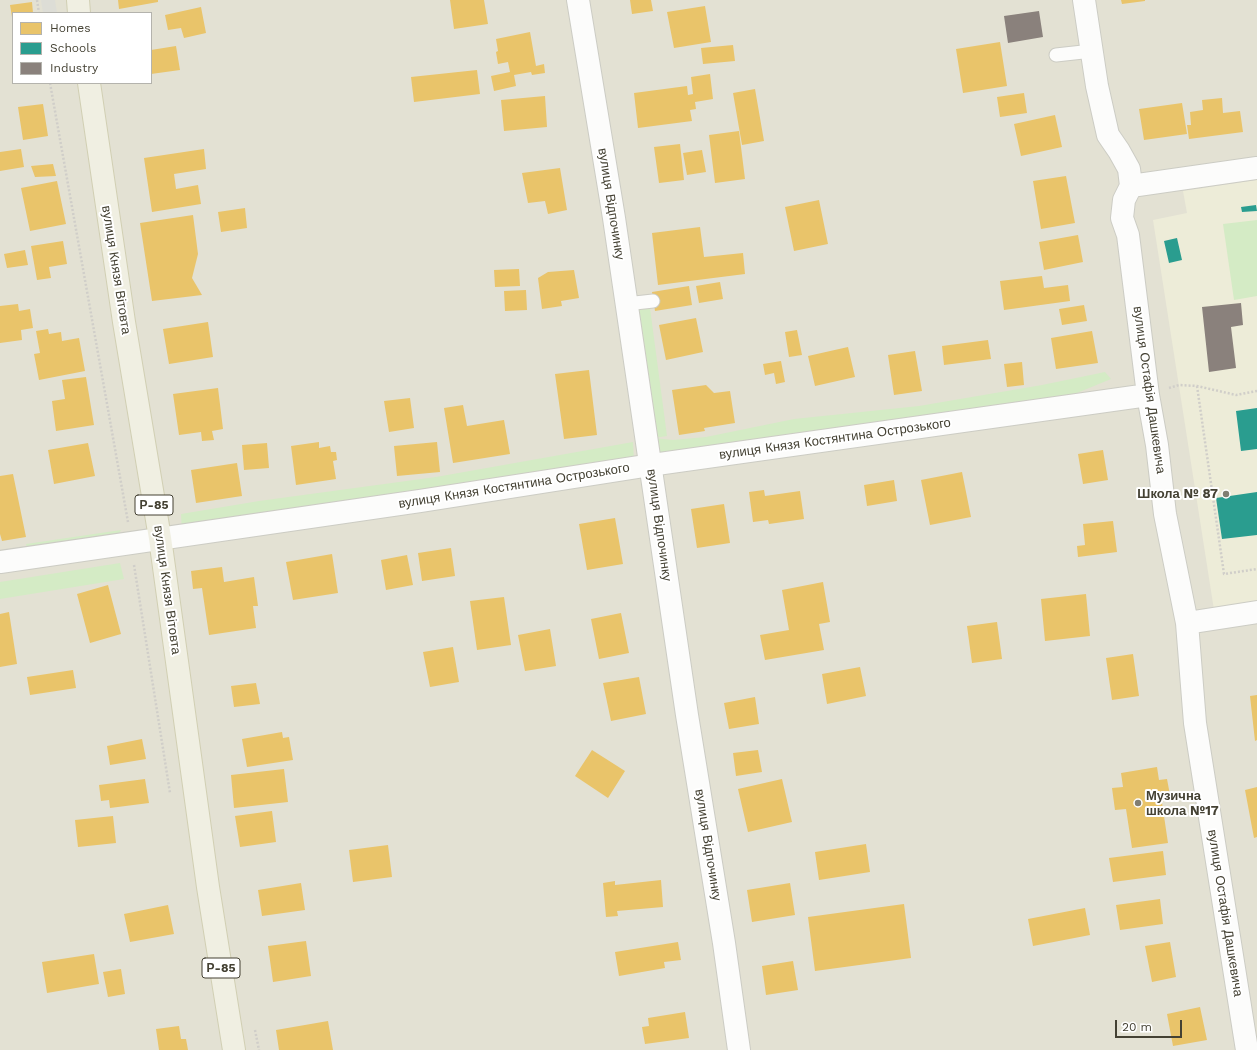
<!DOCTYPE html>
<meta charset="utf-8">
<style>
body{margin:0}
#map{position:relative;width:1257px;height:1050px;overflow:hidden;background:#eeeee6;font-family:"Work Sans",sans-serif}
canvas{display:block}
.legend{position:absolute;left:12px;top:12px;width:140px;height:72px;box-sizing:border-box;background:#fff;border:1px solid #b4b3ad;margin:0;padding:5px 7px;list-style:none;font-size:12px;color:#444133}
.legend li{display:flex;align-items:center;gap:8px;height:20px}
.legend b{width:20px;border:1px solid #b4b3ad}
.scale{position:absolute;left:1115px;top:1020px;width:67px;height:18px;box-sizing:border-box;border:2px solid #444133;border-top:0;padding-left:5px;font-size:12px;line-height:14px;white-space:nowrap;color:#444133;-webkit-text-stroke:3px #fff;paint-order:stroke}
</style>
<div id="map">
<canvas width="1257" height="1050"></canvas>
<ul class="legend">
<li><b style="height:11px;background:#e9c46a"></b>Homes</li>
<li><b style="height:11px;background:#2a9d8f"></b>Schools</li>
<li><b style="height:11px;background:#8a817c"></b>Industry</li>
</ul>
<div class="scale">20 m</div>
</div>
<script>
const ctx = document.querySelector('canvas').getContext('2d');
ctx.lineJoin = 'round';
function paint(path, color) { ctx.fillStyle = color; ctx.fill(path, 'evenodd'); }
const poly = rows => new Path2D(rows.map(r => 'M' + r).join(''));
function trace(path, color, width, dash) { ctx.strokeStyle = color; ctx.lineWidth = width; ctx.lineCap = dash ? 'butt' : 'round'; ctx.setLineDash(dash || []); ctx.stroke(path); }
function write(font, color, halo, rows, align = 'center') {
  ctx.font = font + ' "Work Sans",sans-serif'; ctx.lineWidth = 4; ctx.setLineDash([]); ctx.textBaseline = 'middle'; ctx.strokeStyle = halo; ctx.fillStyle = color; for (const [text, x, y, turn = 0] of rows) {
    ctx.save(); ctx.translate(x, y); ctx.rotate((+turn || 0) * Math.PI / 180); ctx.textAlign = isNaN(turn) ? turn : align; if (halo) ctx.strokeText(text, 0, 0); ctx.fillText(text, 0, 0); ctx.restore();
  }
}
paint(poly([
 [0,0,1257,0,1257,1050,0,1050],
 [13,13,151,13,151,83,13,83]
]), '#e3e1d3');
paint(poly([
 [1257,180,1257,604,1214,610,1153,220,1187,213,1183,191]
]), '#edecd8');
paint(poly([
 [1257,220,1257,296,1234,300,1223,224],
 [650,308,667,436,654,438,673,440,706,437,794,419,919,406,1042,385,1105,372,1111,379,1077,393,997,411,656,457,633,310],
 [633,442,634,461,182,533,181,514,259,501,436,477],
 [121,530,113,544,29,553,26,544],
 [120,563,124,579,0,599,0,582]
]), '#d4ebc5');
paint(poly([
 [41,0,55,0,57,13,43,13]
]), '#ddddd6');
paint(poly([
 [118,0,158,0,158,2,119,9],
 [450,0,484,0,488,24,454,29],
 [630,0,651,0,653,11,632,14],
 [1121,0,1145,0,1145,1,1122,4],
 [32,2,33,13,13,13,12,17,10,5],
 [705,6,711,42,674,48,667,12],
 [201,7,206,33,184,38,181,28,168,30,165,15],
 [530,32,536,66,544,64,545,73,532,75,531,72,514,75,516,86,494,91,491,76,510,72,508,62,498,64,496,52,498,51,496,39],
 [1000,42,1007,86,963,93,956,49],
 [733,45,735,61,703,64,701,48],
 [176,46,180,70,151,74,151,50],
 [477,70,480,94,414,102,411,77],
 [710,74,713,99,695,102,696,109,690,110,692,121,638,128,634,93,687,86,688,95,693,94,691,77],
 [755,89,764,141,742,145,733,93],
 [1024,93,1027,113,1000,117,997,97],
 [545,96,547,127,504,131,501,100],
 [1222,98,1223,113,1240,111,1243,132,1189,139,1187,125,1191,125,1190,112,1203,110,1202,100],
 [1182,103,1187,134,1144,140,1139,109],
 [43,104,48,136,23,140,18,107],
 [1055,115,1062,147,1021,156,1014,124],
 [739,131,745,179,715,183,709,135],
 [680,144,684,180,659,183,654,147],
 [21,149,24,167,0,171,0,152],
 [204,149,206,169,174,174,176,189,198,185,201,204,152,212,144,158],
 [702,150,706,172,687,175,683,153],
 [53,164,56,176,35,177,31,166],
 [560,168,567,210,548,214,545,201,528,203,522,173],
 [1066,176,1075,223,1041,229,1033,181],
 [57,181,66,224,30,231,21,188],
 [819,200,828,244,794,251,785,207],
 [245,208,247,228,221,232,218,212],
 [193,215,198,254,192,278,202,295,152,301,140,223],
 [700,227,704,257,743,253,745,274,658,285,652,233],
 [1078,235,1083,262,1044,270,1039,242],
 [63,241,67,264,49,267,51,278,37,280,31,246],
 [25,250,28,265,7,268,4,254],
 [519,269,520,286,495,287,494,270],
 [574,270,579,298,561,301,562,306,542,309,538,278,548,272],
 [1042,276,1044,288,1068,285,1070,301,1004,310,1000,281],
 [720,282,723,299,699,303,696,286],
 [689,286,692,305,655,311,652,292],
 [526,290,527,310,505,311,504,291],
 [18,304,19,311,30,309,33,328,21,330,22,340,0,343,0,306],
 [1084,305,1087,321,1062,325,1059,309],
 [696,318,703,352,666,360,659,325],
 [208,322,213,357,169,364,163,329],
 [48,329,49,334,61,332,62,341,79,338,85,371,39,380,34,354,40,353,36,331],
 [797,330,802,355,789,357,785,332],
 [1092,331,1098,363,1056,369,1051,338],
 [988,340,991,359,944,365,942,346],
 [848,347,855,377,815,386,808,356],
 [915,351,922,391,894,395,888,355],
 [781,361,785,382,776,384,774,373,765,375,763,364],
 [1022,362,1024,385,1007,387,1004,364],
 [589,370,597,435,564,439,555,374],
 [86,377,94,425,56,431,52,401,65,399,62,380],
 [706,385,714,393,730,391,735,423,704,428,705,431,679,435,672,390],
 [218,388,223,429,212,431,214,440,202,441,201,432,179,435,173,394],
 [410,398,414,428,389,432,384,401],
 [463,405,467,426,504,420,510,454,453,463,444,408],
 [319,442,319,448,330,446,331,452,336,452,337,460,333,461,336,479,296,485,291,446],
 [437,442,440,472,397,476,394,446],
 [88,443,95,476,54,484,48,450],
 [267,443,269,468,244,470,242,445],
 [1103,450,1108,480,1083,484,1078,454],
 [237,463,242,496,196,503,191,470],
 [962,472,971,517,930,525,921,480],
 [13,474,26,537,2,541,0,534,0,476],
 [894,480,897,501,867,506,864,485],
 [764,490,765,496,800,491,804,519,769,524,768,520,753,522,749,492],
 [724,504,730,543,697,548,691,509],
 [615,518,623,564,587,570,579,524],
 [1113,521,1117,552,1078,557,1077,546,1085,545,1083,524],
 [451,548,455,576,422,581,418,553],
 [332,554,338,593,293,600,286,562],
 [407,555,413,585,386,590,381,560],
 [222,567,224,582,254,577,258,606,253,606,256,628,209,635,202,588,193,589,191,571],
 [823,582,830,622,819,624,824,650,765,660,760,635,789,630,782,590],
 [108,585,121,634,90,643,77,594],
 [1086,594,1090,636,1045,641,1041,599],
 [504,597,511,645,477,650,470,601],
 [9,612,17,664,0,667,0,614],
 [621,613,629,653,599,659,591,619],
 [997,622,1002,659,972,663,967,626],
 [550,629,556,666,525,671,518,635],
 [453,647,459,682,430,687,423,652],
 [1133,654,1139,696,1112,700,1106,658],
 [860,667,866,696,827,704,822,674],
 [73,670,76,688,30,695,27,677],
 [639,677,646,714,611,721,603,683],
 [256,683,260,704,234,707,231,686],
 [1257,695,1257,740,1255,741,1250,696],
 [755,697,759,724,729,729,724,703],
 [282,732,283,738,289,737,293,760,247,767,242,739],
 [142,739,146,759,110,765,107,746],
 [592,750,625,771,608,798,575,776],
 [758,750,762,772,736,776,733,753],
 [1157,767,1159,780,1167,779,1170,795,1161,796,1168,843,1132,848,1126,809,1115,810,1112,788,1123,787,1121,773],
 [284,769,288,802,234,808,231,775],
 [145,779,149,803,110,808,109,800,101,801,99,785],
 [782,779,792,822,748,832,738,789],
 [1257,787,1257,837,1254,838,1245,790],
 [272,811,276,842,240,847,235,816],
 [113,816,116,843,78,847,75,820],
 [866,844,870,872,819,880,815,852],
 [388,845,392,877,353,882,349,850],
 [1163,851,1166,875,1113,882,1109,858],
 [661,880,663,907,617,911,618,916,606,917,603,883,615,881,615,885],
 [301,883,305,910,262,916,258,890],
 [790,883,795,915,752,922,747,890],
 [1160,899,1163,924,1120,930,1116,905],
 [904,904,911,958,815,971,808,917],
 [168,905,174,934,130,942,124,914],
 [1085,908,1090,935,1033,946,1028,919],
 [306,941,311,976,273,982,268,946],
 [678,942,681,960,664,962,665,968,619,976,615,952],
 [1170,942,1176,977,1152,982,1145,946],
 [94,954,99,984,47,993,42,962],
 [793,961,798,990,766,995,762,966],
 [121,969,125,994,108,997,103,972],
 [1200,1007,1207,1040,1173,1046,1167,1014],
 [685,1012,689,1038,645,1044,642,1027,649,1026,648,1018],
 [328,1021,333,1050,279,1050,276,1030],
 [179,1026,181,1039,186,1039,188,1050,159,1050,156,1029]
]), '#e9c46a');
paint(poly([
 [1256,205,1257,211,1242,212,1241,207],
 [1177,238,1182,260,1169,263,1164,241],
 [1257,408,1257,449,1241,451,1236,411],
 [1257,492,1257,535,1222,539,1216,498]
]), '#2a9d8f');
paint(poly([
 [1039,11,1043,37,1008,43,1004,16],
 [1241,303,1243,325,1231,327,1236,368,1209,372,1202,307]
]), '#8a817c');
const service = poly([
 [1056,55,1092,51],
 [626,304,653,301]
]);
const minor = poly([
 [1084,0,1097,86,1108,135,1119,151,1129,169,1131,186,1124,200,1122,218,1128,235,1148,395,1157,445,1165,514,1187,623,1195,723,1247,1050],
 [1131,186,1257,168],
 [0,562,420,501,651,465,1148,395],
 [1187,623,1257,612]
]);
const tertiary = poly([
 [578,0,614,218,687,715,724,943,739,1050]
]);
const primary = poly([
 [78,0,79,13],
 [89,83,124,322,160,538,208,887,234,1050]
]);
trace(service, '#ccccc4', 15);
trace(minor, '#ccccc4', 24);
trace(tertiary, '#ccccc4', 24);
trace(primary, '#d1cfb3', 24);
trace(poly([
 [37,0,39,13],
 [50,83,128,522],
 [1197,386,1224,574,1257,569],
 [1169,388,1179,385,1197,386,1236,395,1257,391],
 [134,565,170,793],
 [255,1030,259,1050]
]), '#d0cec9', 2.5, [2, 2]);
trace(service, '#fcfcfb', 13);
trace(minor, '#fcfcfb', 22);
trace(tertiary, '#fcfcfb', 22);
trace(primary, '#f0efe2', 22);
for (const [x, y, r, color] of [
 [1226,494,4,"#807e72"],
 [1138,803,4,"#807e72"]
]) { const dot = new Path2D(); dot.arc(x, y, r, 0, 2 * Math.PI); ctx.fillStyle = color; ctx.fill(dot); trace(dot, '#fff', 1.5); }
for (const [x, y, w] of [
 [154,505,38],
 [221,968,38]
]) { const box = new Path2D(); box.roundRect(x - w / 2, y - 10, w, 20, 3); ctx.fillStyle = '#fff'; ctx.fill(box); trace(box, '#444133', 1); }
write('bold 12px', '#444133', null, [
 ["Р-85",154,505],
 ["Р-85",221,968]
]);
write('13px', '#444133', '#fff', [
 ["вулиця Відпочинку",611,204,81],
 ["вулиця Князя Вітовта",116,270,81],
 ["вулиця Остафія Дашкевича",1149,390,82],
 ["вулиця Князя Костянтина Острозького",835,439,-8],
 ["вулиця Князя Костянтина Острозького",514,486,-9],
 ["вулиця Відпочинку",659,525,82],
 ["вулиця Князя Вітовта",167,590,82],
 ["вулиця Відпочинку",708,845,81],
 ["вулиця Остафія Дашкевича",1225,913,81]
]);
write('bold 13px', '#444133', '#fff', [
 ["Школа № 87",1218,494],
 ["Музична",1146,796,"left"],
 ["школа №17",1146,811,"left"]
], 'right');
</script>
